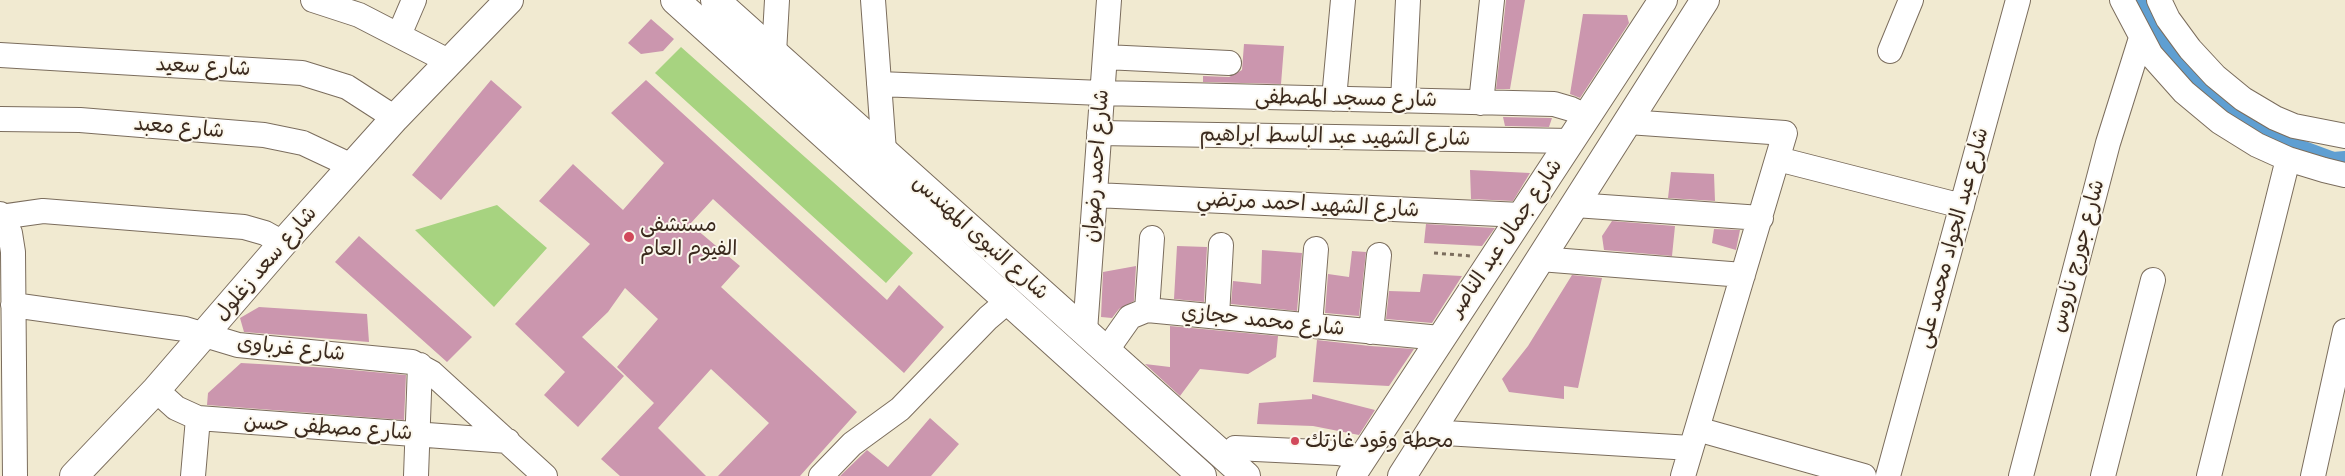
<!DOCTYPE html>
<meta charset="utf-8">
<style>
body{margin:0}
canvas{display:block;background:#f1ead1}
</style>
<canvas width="2345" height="476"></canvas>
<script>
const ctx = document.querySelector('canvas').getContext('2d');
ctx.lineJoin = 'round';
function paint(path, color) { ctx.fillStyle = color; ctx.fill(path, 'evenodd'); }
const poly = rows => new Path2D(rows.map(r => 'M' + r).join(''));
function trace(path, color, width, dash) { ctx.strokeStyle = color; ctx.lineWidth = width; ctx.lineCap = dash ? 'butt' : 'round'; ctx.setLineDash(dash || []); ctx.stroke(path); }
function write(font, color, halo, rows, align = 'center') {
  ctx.font = font + ' Caveat,"Playpen Sans Arabic",sans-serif'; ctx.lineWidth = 4; ctx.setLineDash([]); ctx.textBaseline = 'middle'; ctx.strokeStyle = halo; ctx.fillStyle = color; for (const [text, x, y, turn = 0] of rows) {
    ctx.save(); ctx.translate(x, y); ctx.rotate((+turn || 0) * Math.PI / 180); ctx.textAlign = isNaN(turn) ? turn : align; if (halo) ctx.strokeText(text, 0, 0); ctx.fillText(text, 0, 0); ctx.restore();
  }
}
paint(poly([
 [681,47,913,253,886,283,655,73],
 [497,205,547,248,494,307,415,230]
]), '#a7d380');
trace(poly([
 [2140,0,2171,50,2213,102,2266,136,2333,161,2345,160]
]), '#5f9fd2', 18);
paint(poly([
 [1506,0,1525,0,1510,89,1496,89],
 [1583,14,1627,15,1629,23,1580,98,1570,94],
 [651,19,674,39,663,51,641,54,628,43],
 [1244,44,1284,46,1281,84,1203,82,1203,76,1229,77,1242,70],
 [491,80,522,107,441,200,412,175],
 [646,80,887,300,899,285,944,327,904,373,713,199,690,224,740,266,721,287,857,412,800,476,718,476,769,423,711,369,658,428,706,476,620,476,601,459,654,403,617,367,658,319,625,288,608,312,582,337,624,376,578,427,544,395,565,372,515,324,590,244,539,201,573,164,623,210,664,163,611,113],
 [1503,117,1552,118,1549,127,1505,126],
 [1470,170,1530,173,1513,201,1471,199],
 [1671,172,1714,174,1715,201,1668,198],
 [1612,221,1675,226,1672,256,1604,250,1602,236],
 [1426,224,1495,228,1482,246,1424,243],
 [1714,229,1740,230,1736,250,1712,243],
 [359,236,472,337,447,362,335,262],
 [1177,246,1207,247,1204,302,1174,299],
 [1262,250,1302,253,1297,311,1231,304,1233,281,1261,284],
 [1352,251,1366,252,1359,316,1325,313,1328,274,1349,277],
 [1136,266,1134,301,1119,309,1112,318,1101,317,1103,272],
 [1423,274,1462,276,1432,323,1386,319,1389,291,1420,292],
 [1572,275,1602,278,1578,388,1564,386,1564,399,1509,392,1502,379,1528,346],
 [259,307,367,314,369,342,244,332,240,318],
 [1170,326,1278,336,1276,357,1248,374,1200,369,1180,396,1145,364,1170,367],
 [1317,340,1370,346,1414,349,1389,386,1313,382],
 [241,363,331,368,406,375,404,420,207,405,208,393],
 [1312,394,1375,410,1359,435,1313,426,1257,424,1259,403,1312,399],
 [930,418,959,444,931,476,840,476,867,450,888,467]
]), '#cb96ae');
const minor = poly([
 [313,0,359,15,450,62],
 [873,0,884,151],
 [2122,0,2151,55,2184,92,2220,122,2257,145,2288,159,2324,170,2345,175],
 [2159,0,2168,19,2190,49,2215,76,2243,99,2275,118,2294,126,2345,136],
 [399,35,414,0],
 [1890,51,1911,0],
 [774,53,777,0],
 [0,55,302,73,347,87,395,118],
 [1105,57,1229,63],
 [879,84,1102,93,1554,104,1571,109,1588,117],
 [1334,99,1343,0],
 [1403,101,1408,0],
 [1481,103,1492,0],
 [0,119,80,120,264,135,303,143,352,166],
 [1628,122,1785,133,1683,476],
 [1099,133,1571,141],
 [1778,159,1962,206],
 [1095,195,1521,215],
 [1575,205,1761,218],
 [0,214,10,233,13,252,15,476],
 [0,217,43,211,244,227,265,233,283,243],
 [1540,259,1743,275],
 [13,305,185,329,238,345,412,362,432,373,545,476],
 [1147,310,1152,238],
 [1217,316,1221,245],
 [1310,325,1316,249],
 [1085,331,1109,0],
 [1371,332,1379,255],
 [1106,351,1130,317,1147,310,1440,338],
 [156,390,176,408,198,418,508,441],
 [1697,429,1864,476],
 [1429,432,1691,448],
 [1226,459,1235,448,1338,453,1364,458],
 [193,476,198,418],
 [416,476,420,365],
 [821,476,852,444,900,409,988,318,1008,301],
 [1888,476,2018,0],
 [2021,476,2108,143,2141,38],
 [2103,476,2153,280],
 [2209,476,2288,159],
 [2313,476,2345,331]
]);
const major = poly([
 [675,0,1202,476],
 [715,0,1246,476],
 [74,476,156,390,283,243,395,118,509,0],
 [1351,476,1663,0],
 [1402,476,1705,0]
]);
trace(minor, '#7b6d5d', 26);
trace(major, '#7b6d5d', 30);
trace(poly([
 [1434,253,1471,256]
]), '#7b6d5d', 3, [4, 4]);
trace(minor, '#fff', 24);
trace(major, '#fff', 28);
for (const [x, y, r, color] of [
 [629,237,6,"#d1495b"],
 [1295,441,5,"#d1495b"]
]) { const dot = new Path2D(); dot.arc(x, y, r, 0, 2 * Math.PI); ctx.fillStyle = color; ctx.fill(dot); trace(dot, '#fbf7ec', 2); }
write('21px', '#3b2a1e', '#fbf7ec', [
 ["شارع سعيد",203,67,3],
 ["شارع مسجد المصطفى",1346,99,1],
 ["شارع معبد",179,128,5],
 ["شارع الشهيد عبد الباسط ابراهيم",1335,137,1],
 ["شارع احمد رضوان",1097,166,-86],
 ["شارع الشهيد احمد مرتضي",1308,205,3],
 ["شارع النبوى المهندس",980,238,42],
 ["شارع جمال عبد الناصر",1506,238,-56],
 ["شارع عبد الجواد محمد على",1953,238,-75],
 ["شارع جورج ناروس",2078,256,-75],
 ["شارع سعد زغلول",266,264,-49],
 ["شارع محمد حجازي",1263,321,6],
 ["شارع غرباوى",291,349,6],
 ["شارع مصطفى حسن",328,428,4]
]);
write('21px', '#3b2a1e', '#fbf7ec', [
 ["مستشفى",640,225],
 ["الفيوم العام",640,249],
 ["محطة وقود غازتك",1305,441]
], 'left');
</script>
